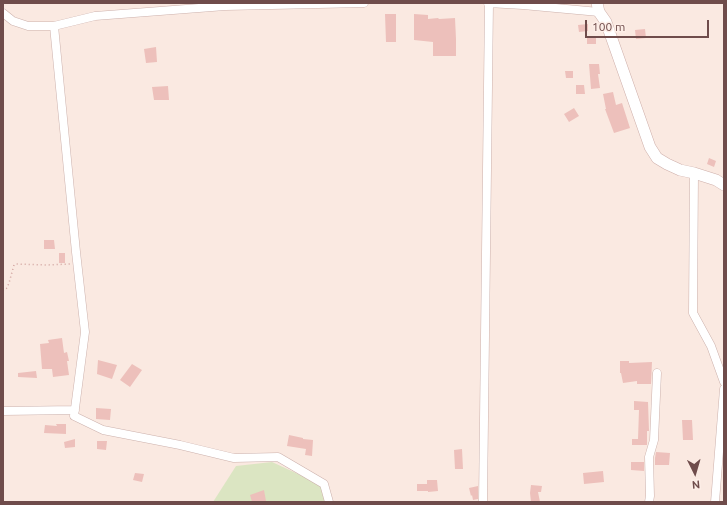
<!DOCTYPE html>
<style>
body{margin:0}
#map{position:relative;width:727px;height:505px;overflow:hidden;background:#fae9e1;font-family:Ubuntu,sans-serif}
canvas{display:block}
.frame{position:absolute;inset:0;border:4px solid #6f4c4b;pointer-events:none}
.north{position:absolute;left:675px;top:453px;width:40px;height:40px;-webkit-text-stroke:3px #fdeee7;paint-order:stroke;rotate:175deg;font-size:11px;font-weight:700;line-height:16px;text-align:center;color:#6f4c4b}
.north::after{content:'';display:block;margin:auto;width:14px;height:18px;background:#6f4c4b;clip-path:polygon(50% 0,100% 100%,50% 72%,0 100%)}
.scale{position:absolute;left:585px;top:20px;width:124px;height:18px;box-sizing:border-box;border:2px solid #6f4c4b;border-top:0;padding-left:5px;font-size:12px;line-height:14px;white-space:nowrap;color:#6f4c4b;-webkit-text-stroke:3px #fdeee7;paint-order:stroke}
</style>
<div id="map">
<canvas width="727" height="505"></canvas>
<div class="frame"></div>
<div class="north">N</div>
<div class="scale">100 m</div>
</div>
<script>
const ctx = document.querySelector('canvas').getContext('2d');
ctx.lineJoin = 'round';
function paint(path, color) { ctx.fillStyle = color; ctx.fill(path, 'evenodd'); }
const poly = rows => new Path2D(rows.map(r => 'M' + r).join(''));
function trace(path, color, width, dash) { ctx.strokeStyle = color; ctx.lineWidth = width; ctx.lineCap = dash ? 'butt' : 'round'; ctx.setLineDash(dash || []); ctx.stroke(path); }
paint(poly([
 [272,462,320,484,327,502,213,502,236,466]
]), '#dbe5c2');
paint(poly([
 [385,14,396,14,396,42,386,42],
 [414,14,428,15,428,19,438,18,439,19,455,18,456,39,456,56,433,56,433,42,414,40],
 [588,24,588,31,579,32,578,25],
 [645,29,646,38,636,39,635,30],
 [587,37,596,37,596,44,587,44],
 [156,47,157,62,146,63,144,49],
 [589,64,599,64,600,74,598,74,600,88,591,89],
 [565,71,573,71,573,78,566,78],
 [576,85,584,85,585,94,576,94],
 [168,86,169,100,154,100,152,87],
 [613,92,616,105,622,103,630,128,614,133,605,109,606,109,603,94],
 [574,108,579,116,569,122,564,114],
 [709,158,716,161,714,167,707,164],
 [44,240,54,240,55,249,44,249],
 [59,253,65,253,65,263,59,263],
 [62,338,64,353,67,352,69,361,67,361,69,375,53,377,52,369,42,369,40,344,49,343,48,340],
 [98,360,117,365,112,379,97,374],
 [620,361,629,361,629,363,652,362,651,384,637,384,637,381,623,383,621,373,620,373],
 [132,364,142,370,130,387,120,380],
 [36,371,37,378,18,377,18,373],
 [634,401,648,402,649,431,647,431,647,445,632,445,632,439,638,439,639,410,634,410],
 [96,408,111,409,110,420,96,419],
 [682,420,692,420,693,440,683,440],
 [56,424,66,424,66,434,44,433,45,425,57,426],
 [289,435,303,438,303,439,313,440,312,456,305,455,306,449,287,446],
 [75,439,75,447,65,448,64,442],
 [97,441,107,441,106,450,97,449],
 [462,449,463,469,455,469,454,450],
 [656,452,670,453,669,465,655,465,655,458],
 [631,462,644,462,644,471,631,470],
 [603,471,604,482,584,484,583,473],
 [135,473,144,474,142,482,133,480],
 [427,480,437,480,438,491,428,492,428,491,417,491,417,484,427,484],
 [531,485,542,486,541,492,538,492,540,502,531,502,530,493],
 [478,486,478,499,473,500,472,495,471,496,469,488],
 [264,490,266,501,252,502,250,495]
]), '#edc0bb');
const street = poly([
 [488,3,523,5,599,12],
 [3,13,13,21,28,26,54,26,95,16,225,6,364,3],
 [54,26,76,252,85,332,74,416,103,430,180,445,234,458,278,457,324,484,329,502],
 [694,173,693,313,711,346,724,382],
 [3,411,75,410],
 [483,502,489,3],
 [649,502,650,496,649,457,654,440,657,373],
 [715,502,724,389]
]);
const secondary = poly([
 [597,3,599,12,606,22,650,147,657,158,667,164,680,170,694,173,716,180,724,185]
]);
trace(street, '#ccb1ac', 9);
trace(secondary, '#ceafaa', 12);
trace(poly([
 [3,291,7,288,9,283,14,265,16,264,46,265,70,264]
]), '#d1a39f', 1.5, [1, 3]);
trace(street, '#fff', 8);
trace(secondary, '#fff', 11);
</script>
